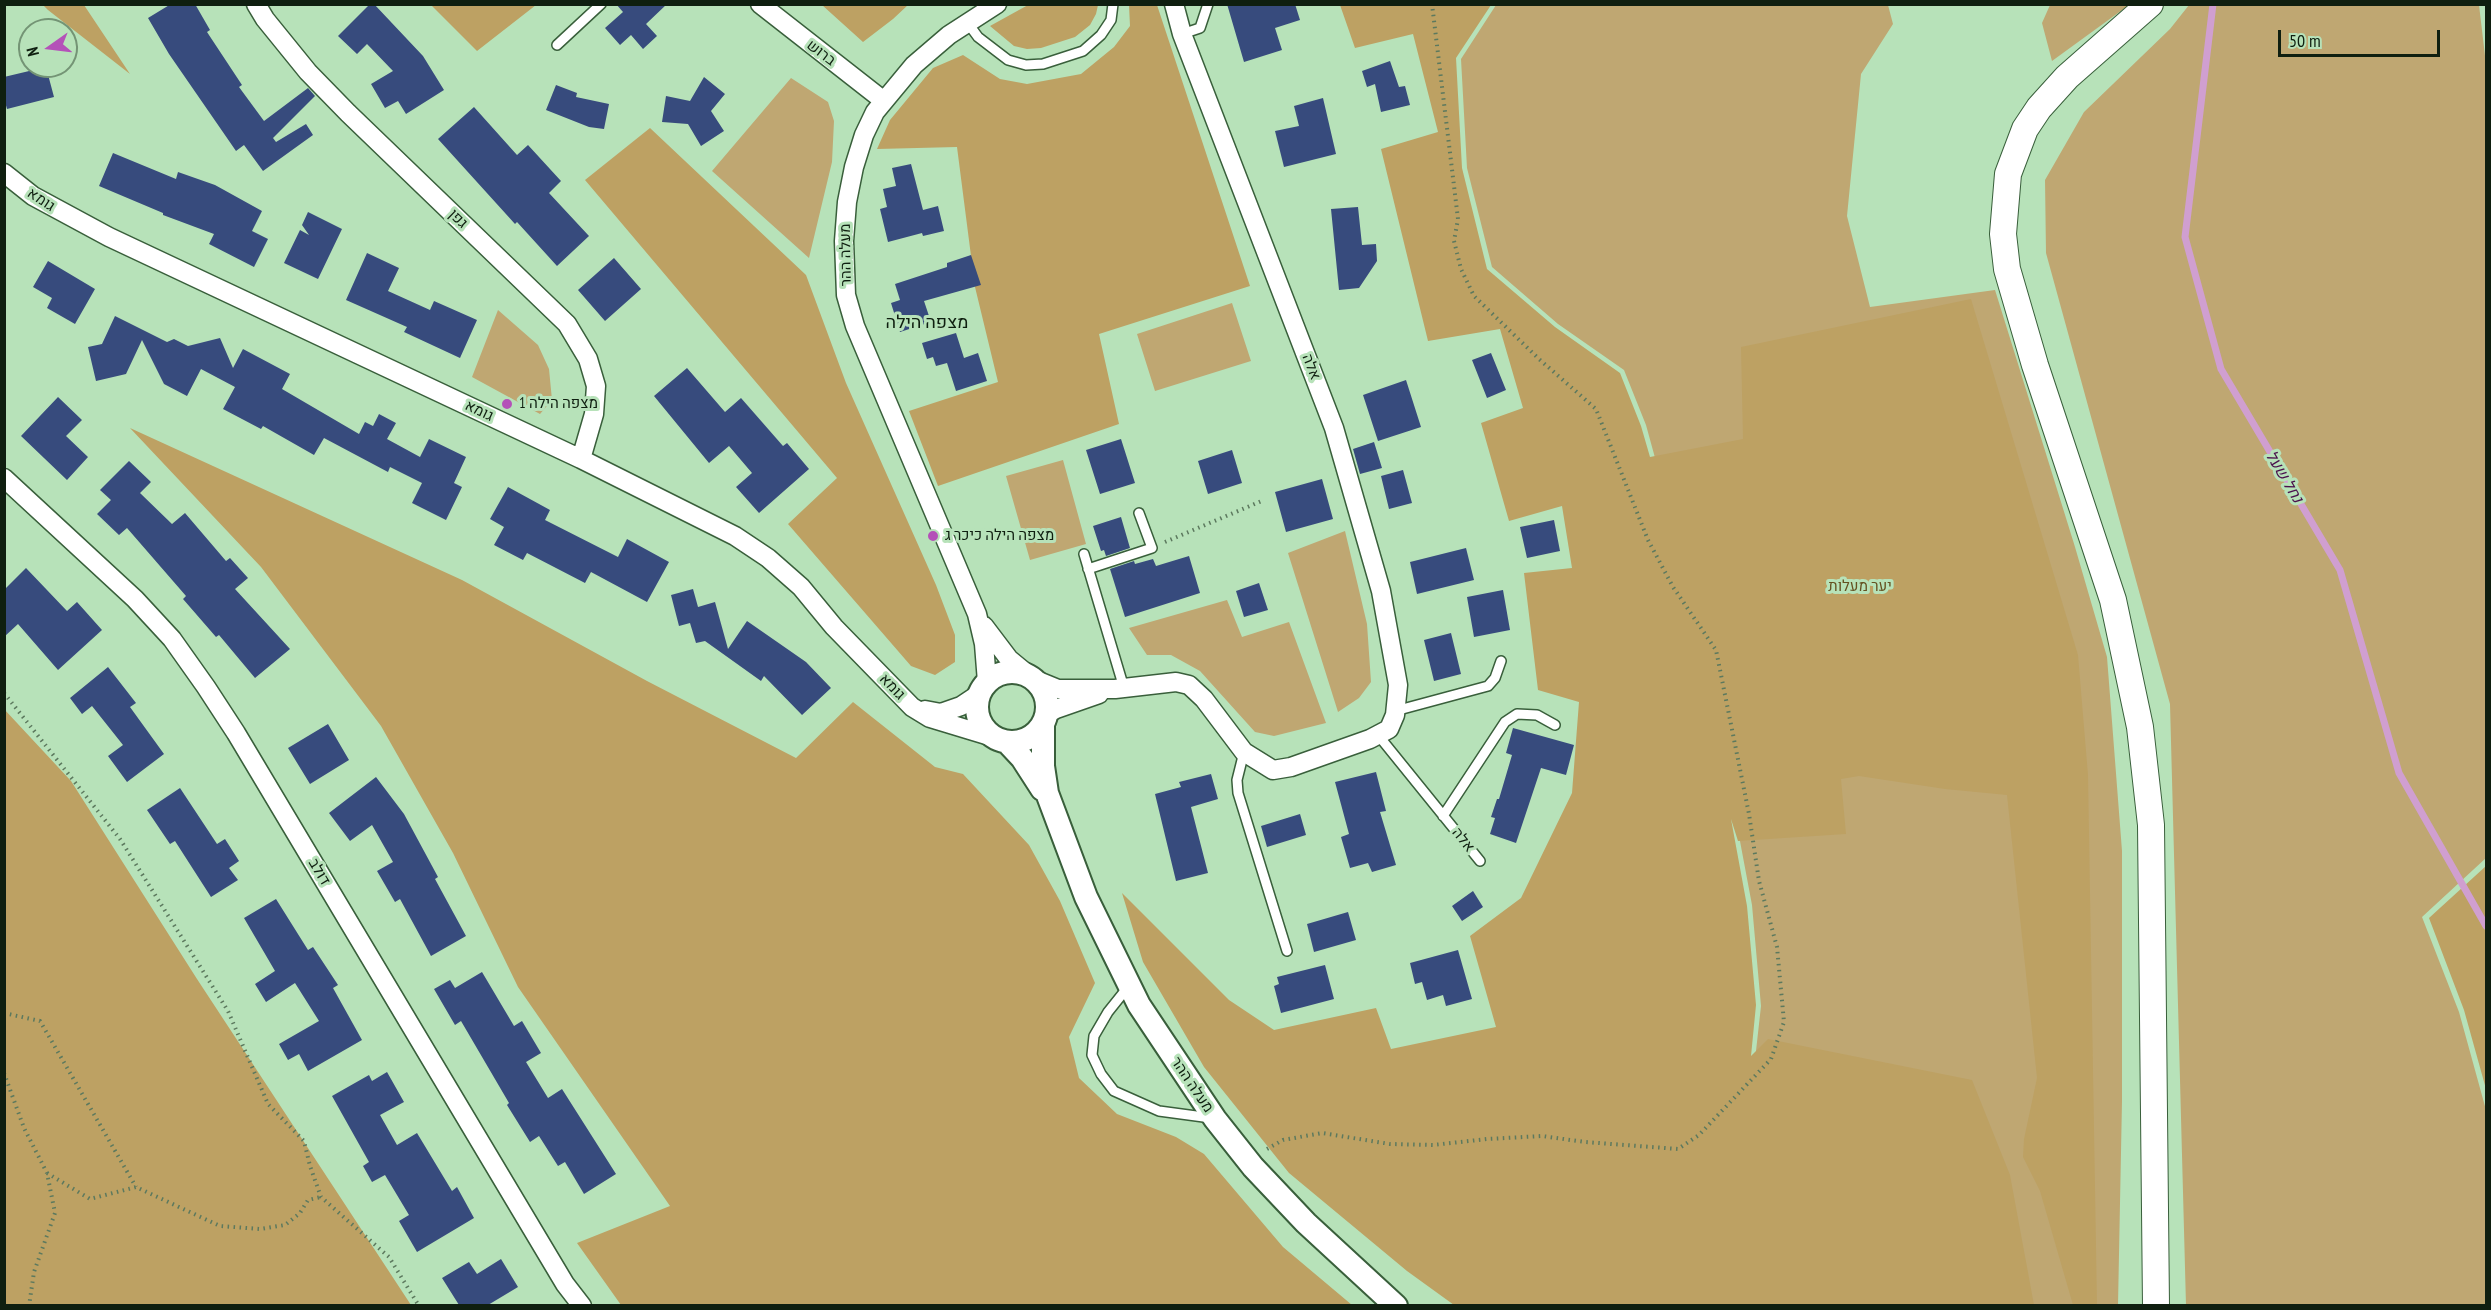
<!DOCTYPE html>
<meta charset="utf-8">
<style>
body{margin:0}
#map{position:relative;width:2491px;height:1310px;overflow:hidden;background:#b7e2b9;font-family:"PT Sans Narrow",sans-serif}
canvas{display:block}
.frame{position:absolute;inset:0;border:6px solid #0f1f10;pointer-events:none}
.north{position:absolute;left:18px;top:18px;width:60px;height:60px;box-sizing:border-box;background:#b7e2b9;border:2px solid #749475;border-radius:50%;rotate:256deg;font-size:16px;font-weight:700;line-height:24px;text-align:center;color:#0f1f10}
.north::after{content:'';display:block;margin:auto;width:21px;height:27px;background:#b451b8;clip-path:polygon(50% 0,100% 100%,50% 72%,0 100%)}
.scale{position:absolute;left:2278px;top:30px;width:162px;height:27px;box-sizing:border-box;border:3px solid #0f1f10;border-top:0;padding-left:8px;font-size:18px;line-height:21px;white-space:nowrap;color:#0f1f10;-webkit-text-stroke:4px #b7e2b9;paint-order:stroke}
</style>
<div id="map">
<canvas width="2491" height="1310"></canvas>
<div class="frame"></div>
<div class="north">N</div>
<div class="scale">50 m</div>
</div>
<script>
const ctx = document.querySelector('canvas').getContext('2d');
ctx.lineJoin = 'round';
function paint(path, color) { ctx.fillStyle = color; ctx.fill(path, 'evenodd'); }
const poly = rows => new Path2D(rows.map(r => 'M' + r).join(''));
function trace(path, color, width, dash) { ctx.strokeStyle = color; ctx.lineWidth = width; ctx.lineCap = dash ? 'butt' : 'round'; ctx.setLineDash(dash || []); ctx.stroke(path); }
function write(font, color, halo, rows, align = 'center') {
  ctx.font = font + ' "PT Sans Narrow",Heebo,sans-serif'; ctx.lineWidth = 6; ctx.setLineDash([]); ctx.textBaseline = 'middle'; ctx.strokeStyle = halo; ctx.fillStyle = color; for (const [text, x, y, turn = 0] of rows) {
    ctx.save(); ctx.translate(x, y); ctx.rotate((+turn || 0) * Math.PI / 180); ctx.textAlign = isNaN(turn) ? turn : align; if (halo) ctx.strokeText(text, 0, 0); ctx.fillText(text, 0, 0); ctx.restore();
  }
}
paint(poly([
 [1496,5,1888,5,1893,24,1861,74,1847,216,1870,307,1995,290,2075,547,2107,657,2122,851,2122,1101,2118,1305,1788,1305,1751,1096,1761,1006,1752,905,1696,607,1646,425,1624,370,1558,324,1492,267,1467,168,1461,59],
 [2050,5,2050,4,2129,5,2052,61,2042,23],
 [2189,5,2479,5,2486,64,2486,858,2422,917,2459,1012,2486,1110,2486,1305,2186,1305,2170,704,2046,253,2045,180,2084,112,2170,29],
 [791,78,828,102,834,121,832,162,809,258,712,171],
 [1232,303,1251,361,1155,391,1137,334],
 [498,310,538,345,549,369,552,400,540,414,472,377],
 [1063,460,1086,544,1030,560,1006,476],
 [1345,531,1367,624,1371,682,1359,698,1338,712,1288,553],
 [1227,600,1242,637,1289,622,1326,723,1274,736,1255,732,1200,671,1171,655,1147,655,1129,628]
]), '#bfa772');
paint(poly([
 [43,5,84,5,130,74,48,10],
 [431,5,536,5,477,51],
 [822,5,908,5,893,19,863,42],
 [1028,5,1028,4,1098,5,1096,14,1090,25,1075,37,1041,48,1027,49,1014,46,990,26],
 [1129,5,1157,5,1250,286,1099,334,1119,424,938,486,909,411,998,382,975,287,957,147,877,149,890,120,933,68,963,55,1000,79,1027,84,1081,74,1114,47,1130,26],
 [1340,5,1491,5,1456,58,1462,168,1487,269,1555,327,1620,373,1641,426,1650,457,1743,439,1741,347,1971,299,2078,655,2088,775,2097,1305,2073,1305,2040,1191,2023,1157,2024,1139,2037,1078,2007,795,1945,789,1859,776,1841,779,1846,834,1738,841,1731,819,1747,906,1756,1005,1751,1056,1768,1039,1972,1080,2010,1175,2034,1305,1454,1305,1407,1271,1289,1173,1204,1067,1143,962,1122,893,1229,1000,1274,1030,1376,1008,1391,1049,1496,1027,1470,936,1521,898,1572,793,1579,702,1538,690,1524,573,1572,568,1562,506,1509,521,1481,423,1523,408,1500,329,1428,341,1381,149,1438,132,1413,34,1355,48],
 [650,128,806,275,846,383,936,585,955,635,955,662,935,675,911,666,788,524,837,478,585,180],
 [130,428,462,580,647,681,796,758,853,702,935,767,963,774,1029,845,1060,901,1095,983,1069,1037,1079,1078,1117,1114,1176,1137,1204,1154,1283,1247,1352,1305,621,1305,577,1243,670,1206,518,987,453,853,381,726,261,567],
 [4,709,71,781,197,979,411,1305,5,1305],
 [2486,866,2486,1089,2464,1010,2429,918]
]), '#bda163');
trace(poly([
 [2213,4,2185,237,2221,369,2340,570,2399,773,2486,926]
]), '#d09fd0', 7);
paint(poly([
 [171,4,195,4,210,30,207,32,242,85,239,87,264,121,308,88,315,96,273,138,276,142,306,124,313,135,263,171,244,145,236,151,169,54,148,18],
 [370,4,374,4,423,56,444,90,406,114,398,101,385,108,371,84,393,71,367,44,357,54,338,36],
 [616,4,667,4,646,24,657,36,643,49,631,35,620,45,605,28,623,12],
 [1227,4,1295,4,1300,20,1275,28,1282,50,1244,62],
 [1390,61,1399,87,1405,86,1410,105,1381,112,1375,84,1367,87,1362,71],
 [46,67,54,97,7,109,4,98,4,77],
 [704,77,725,94,711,111,724,131,701,146,688,124,662,122,666,96,690,101],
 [556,85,577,93,576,97,609,104,604,129,589,127,546,110],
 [1323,98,1336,154,1284,167,1275,131,1299,126,1294,106],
 [474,107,517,155,528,145,561,181,549,193,589,236,557,266,517,222,515,224,438,139],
 [113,153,176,179,178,172,215,185,262,211,252,231,268,239,254,267,209,244,214,234,163,215,163,213,99,186],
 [911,164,923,210,938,206,944,231,923,236,922,233,888,242,880,209,887,207,883,189,896,186,892,168],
 [1358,207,1362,245,1376,244,1377,261,1359,288,1339,290,1331,209],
 [308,212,342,229,318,279,284,263,300,230,309,235,302,225],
 [367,253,399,268,388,291,430,310,434,301,477,320,460,358,404,332,407,327,346,300],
 [971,255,981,285,924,301,931,322,900,332,891,303,900,300,895,284,947,267,947,263],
 [614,258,641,289,605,321,578,290],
 [48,261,95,289,75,324,47,308,52,298,33,287],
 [115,316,167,342,174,339,188,346,220,338,233,368,243,349,290,374,282,389,359,434,365,422,373,426,379,414,396,423,387,439,420,457,429,439,466,457,454,483,462,487,446,520,412,503,422,483,390,467,388,472,324,438,314,455,263,426,261,429,223,409,235,387,201,369,187,396,164,384,142,340,126,374,96,381,88,347,102,344],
 [956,333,964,358,978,353,987,381,956,391,947,363,936,366,933,357,927,359,922,343],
 [1491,353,1506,390,1487,398,1472,360],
 [687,368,725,412,741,398,783,446,787,443,809,469,759,513,736,487,752,473,729,446,709,463,654,396],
 [1406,380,1421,427,1378,441,1363,395],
 [58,397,82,420,66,436,88,457,67,480,21,436],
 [1121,439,1135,483,1100,494,1086,450],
 [1374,442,1382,468,1360,474,1353,449],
 [1232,450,1242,483,1208,494,1198,461],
 [129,461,151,482,140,493,172,524,185,513,226,561,230,558,248,578,235,589,290,649,255,678,219,635,216,637,183,599,186,596,127,528,119,535,97,514,111,500,100,490],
 [1403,470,1412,503,1389,509,1381,476],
 [1322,479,1333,519,1286,532,1275,492],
 [508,487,550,510,545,520,618,557,627,539,669,562,647,602,591,572,585,583,527,553,523,560,494,545,504,527,490,519],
 [1121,517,1130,548,1106,556,1104,550,1101,551,1093,526],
 [1554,520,1560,551,1527,558,1520,527],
 [1466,548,1474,580,1417,594,1410,562],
 [1189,556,1200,593,1125,617,1110,569,1134,561,1135,564,1153,559,1156,566],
 [26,568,67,611,77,602,102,630,58,670,18,624,4,637,4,590],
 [1259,583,1268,610,1244,617,1236,591],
 [693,589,698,607,715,602,728,649,747,621,806,662,831,688,802,715,764,676,761,681,705,641,696,643,690,623,679,626,671,595],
 [1503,590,1510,630,1474,637,1467,597],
 [1451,633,1461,674,1434,681,1424,640],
 [108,667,136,703,130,707,164,754,127,782,108,756,123,745,92,706,82,714,70,698],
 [328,724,349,760,310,784,288,748],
 [1513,728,1574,745,1566,775,1541,768,1516,843,1490,834,1495,818,1491,817,1497,799,1499,799,1512,755,1506,753],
 [1376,772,1386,811,1380,812,1396,865,1372,872,1368,863,1350,868,1341,837,1349,834,1335,782],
 [1211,774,1218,799,1191,807,1208,873,1176,881,1155,794,1181,787,1179,782],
 [376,777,404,814,438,877,435,879,466,936,431,956,400,899,395,902,377,871,393,862,372,825,350,841,329,813],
 [180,788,217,844,225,839,239,861,229,868,238,880,211,897,175,841,170,844,147,810],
 [1300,814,1306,835,1267,847,1261,826],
 [1473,891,1483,907,1462,921,1452,906],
 [276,899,308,950,313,947,338,985,333,988,362,1040,308,1071,299,1054,288,1060,279,1044,319,1021,295,983,266,1002,255,984,275,971,244,918],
 [1348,912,1356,940,1314,952,1307,924],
 [1458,950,1472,999,1446,1006,1443,995,1427,1000,1422,982,1415,984,1410,963],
 [1325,965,1334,999,1281,1013,1274,986,1279,984,1277,977],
 [482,972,514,1026,522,1021,541,1053,526,1062,548,1098,562,1089,616,1174,584,1194,565,1162,558,1166,539,1136,530,1142,507,1105,509,1103,461,1021,455,1025,434,989,450,980,455,988],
 [387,1072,404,1102,380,1115,397,1145,417,1133,452,1191,457,1187,474,1218,417,1252,399,1221,409,1215,385,1175,372,1182,363,1166,369,1162,332,1096,369,1075,372,1081],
 [501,1259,518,1287,488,1305,459,1305,442,1278,469,1262,477,1274]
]), '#374b7d');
const service = poly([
 [967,22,978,37,1008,60,1026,65,1043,64,1083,51,1101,35,1111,20,1113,4],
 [1182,34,1200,28,1208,4],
 [557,45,601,4],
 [1084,554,1124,688],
 [1088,569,1152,548,1139,513],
 [1395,711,1488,686,1495,678,1501,661],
 [1378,735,1480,861],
 [1244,752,1237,780,1238,793,1287,951],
 [1443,816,1505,722,1517,714,1537,715,1555,725],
 [1128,987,1108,1012,1094,1036,1092,1055,1101,1074,1114,1091,1159,1111,1211,1118]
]);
const minor = poly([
 [256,4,265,19,308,72,348,113,567,324,588,359,596,386,594,414,581,459],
 [760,4,884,101],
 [4,173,33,196,109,237,581,459,735,536,768,558,801,587,834,627,912,707,930,718,996,738],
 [4,478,135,599,172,639,206,687,236,733,565,1284,582,1306],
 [984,626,1009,659,1026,673],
 [1036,680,1058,689,1115,689,1176,682,1189,685,1204,699,1244,752,1273,770,1291,767,1370,739,1389,729,1395,715,1398,685,1381,591,1334,428,1182,34,1174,4],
 [987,682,984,644,977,614,855,326,846,295,844,241,847,202,854,167,864,135,875,112,914,65,949,35,997,4],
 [925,710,941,713,961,706,979,694],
 [1047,714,1056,709,1099,694]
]);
const tertiary = poly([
 '977 707a35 35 0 1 1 70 0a35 35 0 1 1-70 0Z',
 [1043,726,1043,766,1047,793,1086,897,1139,1005,1215,1119,1253,1167,1306,1223,1396,1306],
 [1007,742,1022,758,1042,789]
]);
const secondary = poly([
 [2150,4,2067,77,2039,108,2025,129,2008,174,2003,234,2007,269,2035,365,2113,600,2140,727,2151,825,2156,1306]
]);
trace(service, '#395f3b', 12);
trace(minor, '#395f3b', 21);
trace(tertiary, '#395f3b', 26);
trace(secondary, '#395f3b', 28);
trace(poly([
 [1165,542,1264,500],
 [4,693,120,839,228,1011,268,1104,304,1141,310,1166,321,1197,389,1257,419,1306],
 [4,1013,40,1021,136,1187],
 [4,1073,24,1128,47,1173,55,1213,34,1272,29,1306],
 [1267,1149,1283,1140,1322,1133,1390,1144,1433,1145,1487,1139,1542,1136,1585,1142,1678,1149,1699,1135,1771,1059,1784,1022,1777,947,1759,881,1749,814,1716,650,1673,587,1648,540,1596,409,1539,359,1474,296,1461,269,1454,241,1458,219,1432,4],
 [47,1173,90,1199,136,1187,220,1226,260,1229,285,1225,300,1213,308,1200,321,1197]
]), '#5c795e', 4, [1.5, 4.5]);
trace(service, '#fff', 9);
trace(minor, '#fff', 18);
trace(tertiary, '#fff', 22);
trace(secondary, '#fff', 26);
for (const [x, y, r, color] of [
 [507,404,6,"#b451b8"],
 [933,536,6,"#b451b8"]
]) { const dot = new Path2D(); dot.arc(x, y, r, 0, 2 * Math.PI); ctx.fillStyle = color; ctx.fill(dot); trace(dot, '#b7e2b9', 2); }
write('15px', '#0f1f10', '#b7e2b9', [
 ["ברוש",821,53,37],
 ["גומא",41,200,33],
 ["גפן",458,219,44],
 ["מעלה ההר",846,255,-91],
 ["אלה",1311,367,69],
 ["גומא",479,411,25],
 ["גומא",892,687,46],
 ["אלה",1463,840,51],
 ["דולב",319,872,59],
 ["מעלה ההר",1192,1085,56]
]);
write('15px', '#0f1f10', '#b7e2b9', [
 ["מצפה הילה 1",519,404],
 ["מצפה הילה כיכר ג",945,536]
], 'left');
write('15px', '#655121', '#b7e2b9', [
 ["יער מעלות",1860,587]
]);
write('italic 16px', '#4a104d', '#b7e2b9', [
 ["נחל שעל",2284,477,59]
]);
write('18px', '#0f1f10', '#b7e2b9', [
 ["מצפה הילה",927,323]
]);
</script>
